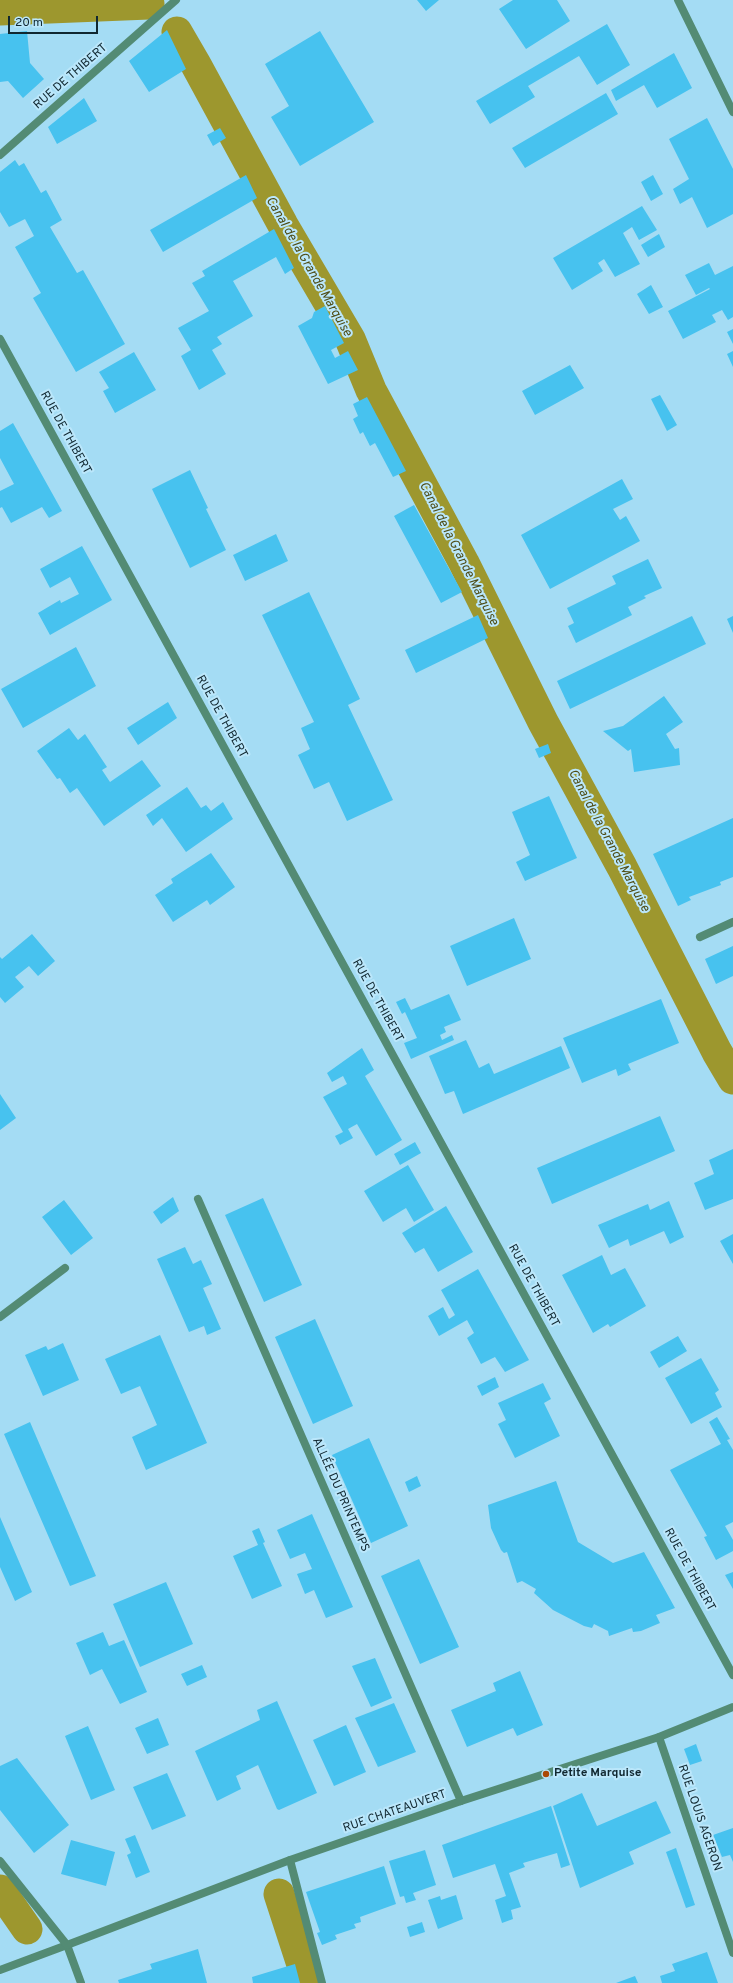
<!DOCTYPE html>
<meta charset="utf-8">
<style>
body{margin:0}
#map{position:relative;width:733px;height:1983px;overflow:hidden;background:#a4dcf4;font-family:Overpass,sans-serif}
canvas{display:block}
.scale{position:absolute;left:8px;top:16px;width:90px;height:18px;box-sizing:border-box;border:2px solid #102730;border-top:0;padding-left:5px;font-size:12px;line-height:14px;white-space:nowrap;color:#102730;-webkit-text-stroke:3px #bbe7fb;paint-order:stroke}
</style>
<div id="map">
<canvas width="733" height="1983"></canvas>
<div class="scale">20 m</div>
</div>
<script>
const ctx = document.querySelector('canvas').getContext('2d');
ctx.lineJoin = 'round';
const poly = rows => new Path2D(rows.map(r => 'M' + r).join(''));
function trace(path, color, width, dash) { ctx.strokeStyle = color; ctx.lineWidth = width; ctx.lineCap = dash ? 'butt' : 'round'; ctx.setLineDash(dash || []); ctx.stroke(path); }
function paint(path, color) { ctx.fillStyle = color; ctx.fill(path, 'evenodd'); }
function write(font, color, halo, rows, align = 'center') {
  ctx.font = font + ' Overpass,sans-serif'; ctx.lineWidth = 4; ctx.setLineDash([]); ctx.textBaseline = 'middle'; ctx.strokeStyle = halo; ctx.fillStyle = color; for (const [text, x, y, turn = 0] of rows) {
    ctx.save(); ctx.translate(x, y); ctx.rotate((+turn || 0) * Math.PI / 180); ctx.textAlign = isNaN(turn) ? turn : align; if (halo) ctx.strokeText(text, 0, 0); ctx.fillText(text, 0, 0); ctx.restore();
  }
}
trace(poly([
 [0,10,149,4],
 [177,32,195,63,283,225,350,339,371,390,464,563,543,722,622,867,717,1052,733,1079],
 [0,1890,27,1929],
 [279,1894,308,1983]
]), '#9d972e', 31);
paint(poly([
 [417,0,439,0,426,11],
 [513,0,557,0,570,21,526,49,499,9],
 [607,24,630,65,597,85,579,56,528,86,535,97,490,124,476,101],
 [167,30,186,69,149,92,129,61],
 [27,31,30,63,44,79,23,98,8,81,0,82,0,34],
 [320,31,374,122,300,166,271,117,289,106,265,64],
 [674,53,692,88,657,108,644,85,616,101,611,90],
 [606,93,618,114,525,168,512,148],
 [84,98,97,121,57,144,48,127],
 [707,118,733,169,733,214,707,228,692,197,680,204,673,189,689,179,669,139],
 [220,128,226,138,213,146,207,135],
 [15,160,19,166,24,163,41,193,46,190,62,220,50,227,77,273,83,270,125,344,76,372,33,298,41,293,15,247,34,236,25,219,9,227,0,212,0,172],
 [246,175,257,198,163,252,150,230],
 [653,175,663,194,651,201,641,182],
 [642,206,657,230,639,240,632,227,623,233,640,264,615,277,604,259,598,263,603,271,572,290,553,258],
 [274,229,294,268,285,274,276,257,233,281,253,316,217,337,222,344,212,350,226,374,199,390,181,356,191,350,178,328,209,311,192,283,205,276,202,271],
 [659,234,665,247,648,257,641,245],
 [709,263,715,275,733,266,733,317,728,320,722,310,712,315,716,322,683,339,668,311,710,289,709,288,696,295,685,275],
 [651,285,663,307,649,314,637,294],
 [325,306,344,343,331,350,335,358,348,351,358,370,328,384,298,326,312,318,314,312],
 [733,329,733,344,727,332],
 [733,351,733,367,727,354],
 [134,352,156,390,115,413,103,391,109,388,99,372],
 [570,365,584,388,535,415,522,391],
 [660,395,677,425,667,431,651,399],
 [367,397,406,471,393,477,375,443,370,446,363,432,360,434,353,419,358,416,353,404],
 [13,423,62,511,49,518,42,507,11,523,2,507,0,508,0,491,14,484,0,458,0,431],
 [190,470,208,508,206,509,226,550,190,568,152,489],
 [622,479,633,499,613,509,620,520,626,516,640,541,550,589,521,535],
 [414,505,462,592,441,603,394,516],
 [276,534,288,561,245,581,233,555],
 [82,546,112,600,50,635,38,613,60,600,61,603,79,594,70,577,50,588,40,569],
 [648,559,662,588,644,596,646,598,628,607,632,615,576,643,568,626,574,623,567,608,616,584,612,576],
 [309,592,360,699,348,705,393,800,347,821,329,782,314,789,298,755,310,749,301,728,314,722,262,615],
 [478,615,488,638,416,673,405,650],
 [692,616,706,644,570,709,557,681],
 [733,616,733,633,727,619],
 [76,647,96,686,23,728,1,689],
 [664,696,683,722,666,734,675,749,679,748,680,765,634,772,631,749,628,751,603,731,623,726],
 [168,702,177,718,138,745,127,728],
 [69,728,78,740,85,734,107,767,102,770,110,782,142,760,161,786,104,826,77,788,70,793,60,778,57,779,37,751],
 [548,744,551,753,539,758,535,749],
 [187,787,201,808,206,805,211,811,223,802,233,819,186,852,162,818,153,826,146,815],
 [549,796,577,858,525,881,516,862,530,855,512,812],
 [733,818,733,877,720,882,721,885,689,897,691,900,678,906,653,854],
 [211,853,235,887,210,905,207,900,173,922,155,895,173,883,171,879],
 [514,918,531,959,467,986,450,946],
 [32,934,55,961,38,976,29,966,15,977,24,987,5,1003,0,997,0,957,2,959],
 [733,946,733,976,716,984,705,959],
 [449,994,461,1020,444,1027,446,1032,440,1035,442,1040,452,1035,454,1040,411,1059,404,1043,417,1038,405,1012,402,1014,396,1002,405,998,411,1010],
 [661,999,679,1043,628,1064,631,1070,618,1076,616,1069,582,1083,563,1038],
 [466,1040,479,1068,489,1063,494,1074,561,1046,570,1068,463,1114,454,1091,445,1094,429,1056],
 [362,1048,374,1070,365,1076,402,1140,376,1156,357,1124,348,1129,353,1138,340,1145,335,1136,343,1132,323,1097,347,1084,343,1076,332,1082,327,1073],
 [0,1094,16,1118,0,1130],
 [660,1116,675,1151,552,1204,537,1168],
 [415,1142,421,1153,400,1165,394,1154],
 [733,1149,733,1199,705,1210,694,1183,714,1174,709,1160],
 [408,1165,434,1210,414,1222,406,1208,383,1222,364,1191],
 [173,1197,179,1211,161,1224,153,1212],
 [263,1198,302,1285,264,1302,225,1215],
 [64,1200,93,1238,71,1255,42,1217],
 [669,1201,684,1237,670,1244,664,1231,630,1246,628,1239,609,1248,598,1225,648,1204,650,1210],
 [446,1206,473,1252,438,1272,424,1248,415,1253,402,1233],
 [733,1234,733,1264,720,1241],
 [185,1247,193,1264,201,1260,212,1284,203,1288,221,1329,207,1335,204,1326,189,1332,157,1259],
 [602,1255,611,1275,625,1268,646,1306,610,1327,608,1324,593,1333,562,1275],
 [478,1269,529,1360,505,1372,495,1357,481,1364,467,1338,474,1333,467,1320,439,1336,428,1316,443,1307,449,1319,455,1315,441,1290],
 [315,1319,353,1406,313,1424,275,1337],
 [160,1335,207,1443,146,1470,132,1437,157,1425,140,1386,121,1394,105,1359],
 [678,1336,687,1351,659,1368,650,1352],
 [63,1343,79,1380,43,1396,25,1355,46,1346,48,1350],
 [701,1358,719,1390,715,1393,722,1407,691,1424,665,1378],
 [495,1377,499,1387,482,1396,477,1386],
 [543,1383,551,1399,544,1403,560,1436,515,1458,498,1424,506,1420,498,1403],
 [717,1417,730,1439,727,1440,733,1450,733,1522,725,1526,733,1540,733,1551,716,1560,704,1537,707,1536,670,1470,721,1444,709,1422],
 [30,1422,96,1576,70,1586,4,1434],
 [369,1438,408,1526,371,1543,332,1455],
 [417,1476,421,1486,409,1492,405,1482],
 [556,1481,578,1542,613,1563,644,1552,675,1608,656,1615,660,1623,641,1631,633,1632,632,1628,609,1636,608,1631,594,1624,592,1628,584,1626,553,1610,534,1593,536,1589,522,1581,517,1583,507,1552,504,1553,501,1550,491,1528,488,1505],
 [312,1514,353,1607,326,1618,314,1590,305,1594,297,1574,312,1569,305,1553,290,1559,277,1530],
 [0,1517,32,1592,15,1601,0,1567],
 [259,1528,265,1542,263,1543,282,1586,252,1599,233,1556,258,1545,252,1531],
 [419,1559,459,1647,420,1664,381,1576],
 [733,1572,733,1589,725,1575],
 [166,1582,193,1644,140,1667,113,1604],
 [103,1632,109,1646,124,1640,147,1692,120,1704,102,1669,90,1675,76,1643],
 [375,1658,392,1698,371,1707,352,1666],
 [202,1665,207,1677,187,1686,181,1674],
 [520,1671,543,1725,517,1736,513,1728,467,1747,451,1710,496,1691,493,1683],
 [277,1701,317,1793,279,1810,277,1809,258,1765,236,1776,241,1789,217,1801,195,1751,260,1720,257,1710],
 [394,1703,416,1752,378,1767,355,1718],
 [158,1718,169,1745,147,1754,135,1728],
 [346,1725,366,1772,334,1786,313,1740],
 [88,1726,115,1790,91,1800,65,1736],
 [696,1744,702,1761,690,1765,684,1749],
 [17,1758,69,1825,34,1853,0,1810,0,1766],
 [167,1773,186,1816,152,1830,133,1787],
 [582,1793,597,1826,656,1801,671,1833,629,1852,634,1864,580,1888,553,1806],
 [551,1806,570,1865,561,1868,557,1853,523,1863,525,1867,509,1873,521,1907,511,1910,513,1919,502,1923,495,1900,506,1896,495,1864,453,1878,442,1845],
 [733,1828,733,1862,730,1855,722,1857,713,1835],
 [135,1835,150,1872,136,1878,127,1855,131,1853,125,1839],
 [71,1840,115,1852,106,1886,61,1874],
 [676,1848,695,1905,686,1908,666,1852],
 [425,1850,436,1885,413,1893,416,1900,406,1903,404,1896,400,1897,389,1861],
 [384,1866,396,1904,360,1917,361,1922,354,1924,356,1928,335,1935,337,1939,322,1945,317,1933,320,1932,306,1892],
 [456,1895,463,1919,438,1929,428,1900,440,1896,441,1900],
 [422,1922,425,1932,410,1937,407,1927],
 [198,1949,207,1983,119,1983,118,1980,152,1969,150,1964],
 [707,1952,718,1983,662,1983,660,1976,675,1971,672,1964],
 [295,1964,300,1983,253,1983,252,1977],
 [635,1976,638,1983,616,1983]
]), '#47c2ef');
trace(poly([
 [700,937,733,922],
 [0,1317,65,1268]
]), '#538b74', 8);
trace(poly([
 [678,0,733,112],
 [0,155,176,0],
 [0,339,733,1675],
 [198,1199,461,1801],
 [659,1737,733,1953],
 [290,1860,322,1983],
 [0,1970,67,1945,81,1983]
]), '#538b74', 8);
trace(poly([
 [0,1861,67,1945,290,1860,461,1801,659,1737,733,1707]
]), '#538b74', 8);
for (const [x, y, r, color] of [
 [546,1774,4,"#ab4906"]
]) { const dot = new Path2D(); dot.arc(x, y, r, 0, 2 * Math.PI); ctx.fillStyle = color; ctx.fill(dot); trace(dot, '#bbe7fb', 1.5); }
write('12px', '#102730', '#bbe7fb', [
 ["RUE DE THIBERT",71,77,-41],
 ["RUE DE THIBERT",65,433,61],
 ["RUE DE THIBERT",221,717,61],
 ["RUE DE THIBERT",377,1001,61],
 ["RUE DE THIBERT",533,1286,61],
 ["ALLÉE DU PRINTEMPS",340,1495,66],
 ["RUE DE THIBERT",689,1570,61],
 ["RUE CHATEAUVERT",395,1812,-19],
 ["RUE LOUIS AGERON",699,1818,71]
]);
write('bold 12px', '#102730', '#bbe7fb', [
 ["Petite Marquise",554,1774]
], 'left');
write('italic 13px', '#4e4c15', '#bbe7fb', [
 ["Canal de la Grande Marquise",308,267,60],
 ["Canal de la Grande Marquise",458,554,63],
 ["Canal de la Grande Marquise",608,841,62]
]);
</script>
